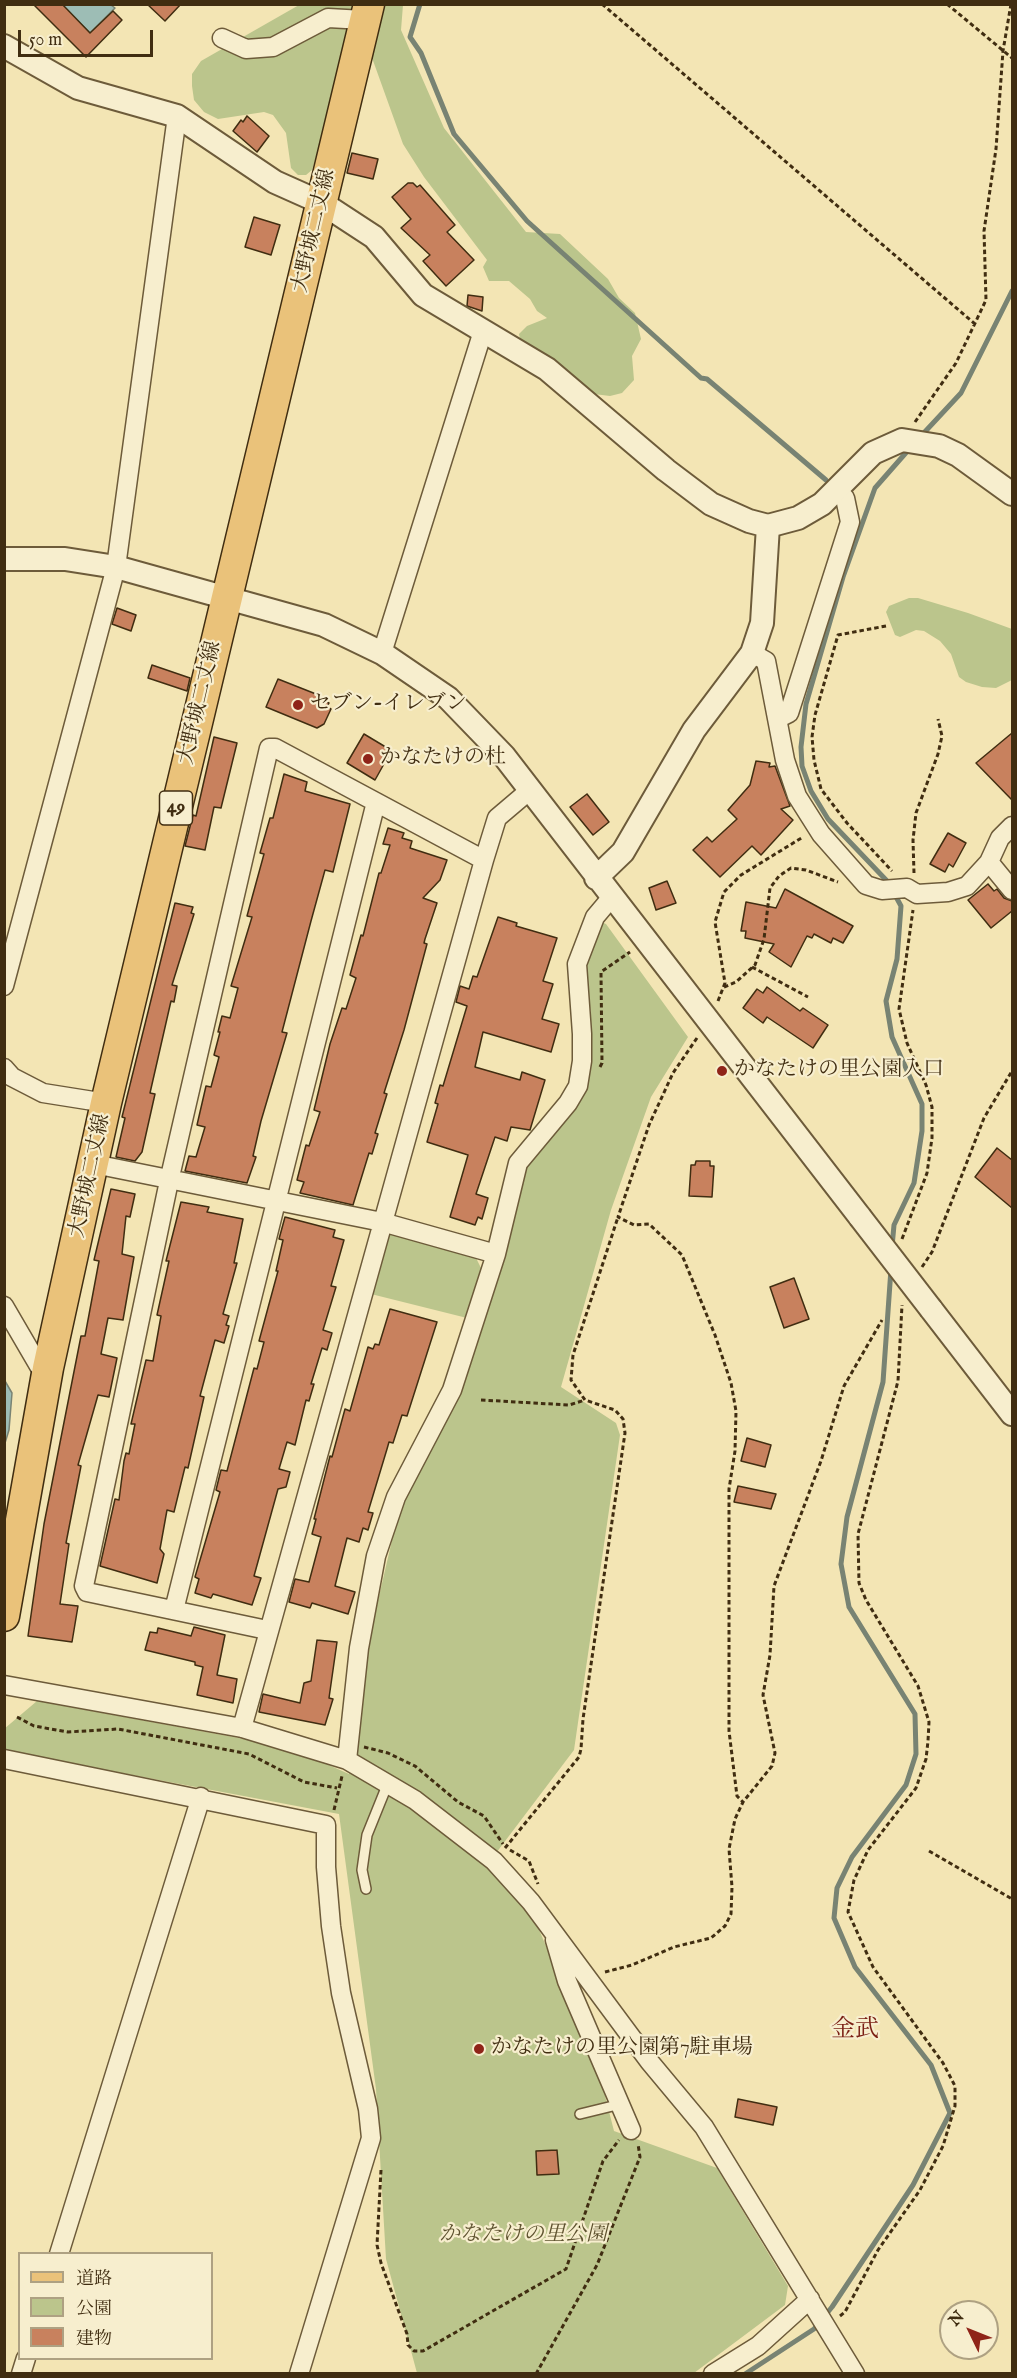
<!DOCTYPE html>
<meta charset="utf-8">
<style>
body{margin:0}
#map{position:relative;width:1017px;height:2378px;overflow:hidden;background:#f3e5b4;font-family:"IM FELL English","Noto Serif JP",serif}
canvas{display:block}
.frame{position:absolute;inset:0;border:6px solid #402d11;pointer-events:none}
.legend{position:absolute;left:18px;top:2252px;width:195px;height:108px;box-sizing:border-box;background:#f7eece;border:2px solid #aea182;margin:0;padding:8px 10px;list-style:none;font-size:18px;color:#402d11}
.legend li{display:flex;align-items:center;gap:12px;height:30px}
.legend b{width:30px;border:2px solid #aea182}
.north{position:absolute;left:939px;top:2300px;width:60px;height:60px;box-sizing:border-box;background:#f7eece;border:2px solid #aea182;border-radius:50%;rotate:313deg;font-size:16px;font-weight:700;line-height:24px;text-align:center;color:#402d11}
.north::after{content:'';display:block;margin:auto;width:21px;height:27px;background:#8f2418;clip-path:polygon(50% 0,100% 100%,50% 72%,0 100%)}
.scale{position:absolute;left:18px;top:30px;width:135px;height:27px;box-sizing:border-box;border:3px solid #402d11;border-top:0;padding-left:8px;font-size:18px;line-height:21px;white-space:nowrap;color:#402d11;-webkit-text-stroke:4px #f7eece;paint-order:stroke}
</style>
<div id="map">
<canvas width="1017" height="2378"></canvas>
<div class="frame"></div>
<ul class="legend">
<li><b style="height:8px;background:#eac27a"></b>道路</li>
<li><b style="height:16px;background:#bbc58c"></b>公園</li>
<li><b style="height:16px;background:#c8815e"></b>建物</li>
</ul>
<div class="north">N</div>
<div class="scale">50 m</div>
</div>
<script>
const ctx = document.querySelector('canvas').getContext('2d');
ctx.lineJoin = 'round';
function paint(path, color) { ctx.fillStyle = color; ctx.fill(path, 'evenodd'); }
const poly = rows => new Path2D(rows.map(r => 'M' + r).join(''));
function trace(path, color, width, dash) { ctx.strokeStyle = color; ctx.lineWidth = width; ctx.lineCap = dash ? 'butt' : 'round'; ctx.setLineDash(dash || []); ctx.stroke(path); }
function write(font, color, halo, rows, align = 'center') {
  ctx.font = font + ' "IM FELL English","Noto Serif JP",serif'; ctx.lineWidth = 4.5; ctx.setLineDash([]); ctx.textBaseline = 'middle'; ctx.strokeStyle = halo; ctx.fillStyle = color; for (const [text, x, y, turn = 0] of rows) {
    ctx.save(); ctx.translate(x, y); ctx.rotate((+turn || 0) * Math.PI / 180); ctx.textAlign = isNaN(turn) ? turn : align; if (halo) ctx.strokeText(text, 0, 0); ctx.fillText(text, 0, 0); ctx.restore();
  }
}
paint(poly([
 [299,5,362,5,312,170,306,175,298,175,291,168,286,133,273,115,264,112,218,119,204,112,194,100,192,86,192,74,201,61],
 [380,5,403,5,401,30,444,128,526,232,560,234,608,279,619,298,635,313,641,339,632,356,634,380,622,393,610,396,594,394,548,373,521,344,519,334,527,326,547,318,537,311,530,299,509,281,489,281,483,267,487,260,424,177,403,144,371,55],
 [909,598,918,598,968,613,1012,629,1012,680,996,688,982,687,966,682,959,677,951,654,940,641,924,631,916,630,900,637,895,635,886,612,889,606],
 [599,921,606,924,688,1037,651,1097,611,1210,561,1387,616,1423,620,1435,574,1750,487,1865,535,1920,599,2072,614,2131,717,2168,788,2286,785,2305,694,2373,417,2373,386,2259,376,2089,339,1814,5,1751,4,1729,37,1701,255,1741,306,1755,349,1774,373,1622,400,1506,523,1167,586,1083,591,1013,582,965],
 [388,1233,476,1258,484,1274,471,1319,371,1294]
]), '#bbc58c');
const water = poly([
 [62,5,111,5,115,8,90,33,62,5],
 [5,1381,12,1393,9,1430,5,1443,5,1381]
]);
paint(water, '#9dbdb5');
trace(water, '#788373', 1.5);
trace(poly([
 [420,4,410,37,421,53,454,134,527,221,701,378,707,379,826,480],
 [921,436,961,393,1012,291],
 [892,1247,894,1225,914,1183,922,1131,922,1104,892,1037,886,1001,897,959,901,906,888,882,828,819,811,791,802,766,801,747,806,704,843,577,875,488,911,447],
 [745,2374,814,2329,832,2307,913,2185,950,2113,931,2065,855,1967,834,1918,837,1888,852,1857,906,1785,916,1754,915,1714,849,1607,841,1564,847,1517,883,1382,891,1269]
]), '#788373', 5);
const building = poly([
 [33,4,62,4,90,33,113,11,122,20,86,57,33,4],
 [147,4,181,4,165,21,147,4],
 [247,116,269,136,257,152,233,131,241,120,243,122,247,116],
 [352,153,378,159,373,179,347,173,352,153],
 [408,183,413,183,417,187,420,185,455,225,447,232,474,260,446,286,423,261,430,255,401,228,411,219,392,197,408,183],
 [254,217,280,225,271,255,245,247,254,217],
 [468,295,483,297,482,311,467,306,468,295],
 [117,608,136,615,131,631,112,624,117,608],
 [152,665,190,678,187,691,148,678,152,665],
 [278,679,321,696,320,699,329,703,327,707,331,709,324,724,317,728,266,707,278,679],
 [1012,733,1012,800,976,763,1012,733],
 [364,734,389,749,386,753,389,755,375,780,347,763,364,734],
 [214,737,237,743,221,808,214,807,205,850,185,846,193,815,196,816,214,737],
 [756,761,770,763,769,767,775,766,790,806,781,809,793,820,761,855,752,846,720,877,693,850,707,837,712,842,737,819,728,810,750,785,756,761],
 [284,774,307,782,305,791,350,804,333,872,325,870,311,921,282,1032,287,1033,261,1121,253,1156,256,1157,247,1183,185,1171,189,1156,196,1157,205,1127,197,1125,206,1086,211,1087,219,1057,214,1055,220,1032,218,1032,222,1016,230,1018,238,988,231,986,252,917,247,916,264,854,260,853,270,818,273,818,284,774],
 [587,794,609,822,593,835,570,807,587,794],
 [388,828,404,833,402,838,412,841,410,848,447,860,440,880,423,898,437,903,425,939,424,943,427,944,404,1030,384,1093,387,1094,375,1133,378,1134,372,1154,369,1153,353,1205,300,1193,304,1182,297,1180,306,1145,309,1146,320,1112,314,1110,330,1044,342,1008,346,1009,356,978,350,975,361,935,363,936,379,873,381,873,390,845,383,844,388,828],
 [948,833,966,843,953,867,949,864,945,872,930,864,948,833],
 [667,881,676,903,656,910,649,888,667,881],
 [988,884,994,891,997,889,1004,898,1012,901,1012,911,991,928,968,900,988,884],
 [785,889,853,926,843,943,833,938,831,943,814,934,812,938,807,936,791,967,769,952,774,944,745,938,746,931,741,931,746,902,776,908,785,889],
 [175,903,193,907,191,913,194,914,172,985,177,986,174,1002,171,1001,150,1093,155,1094,142,1152,135,1161,116,1157,125,1118,122,1117,175,903],
 [498,917,517,923,516,926,557,938,543,981,553,984,542,1019,559,1024,551,1052,483,1032,475,1067,520,1080,522,1072,545,1080,530,1130,511,1127,507,1141,495,1137,476,1194,488,1198,482,1219,478,1217,475,1225,450,1217,468,1155,427,1142,438,1104,435,1103,440,1085,443,1086,467,1006,456,1002,460,986,469,989,473,976,477,977,498,917],
 [767,987,800,1011,803,1008,828,1025,813,1048,767,1017,763,1023,743,1008,757,989,763,993,767,987],
 [997,1148,1012,1160,1012,1208,975,1177,997,1148],
 [696,1161,710,1161,710,1166,714,1166,712,1197,689,1196,691,1165,695,1165,696,1161],
 [111,1189,135,1194,130,1217,126,1216,122,1254,134,1257,123,1320,108,1318,101,1354,117,1358,109,1397,98,1395,78,1465,81,1466,66,1543,69,1544,60,1604,78,1606,72,1642,28,1636,44,1524,81,1336,85,1336,99,1261,94,1260,111,1189],
 [181,1202,209,1207,207,1212,243,1219,234,1263,237,1263,223,1314,229,1316,226,1325,229,1326,224,1343,215,1340,200,1396,204,1397,188,1468,185,1467,174,1512,167,1510,160,1549,164,1554,157,1583,100,1566,115,1499,119,1500,124,1461,126,1453,129,1454,135,1424,131,1424,146,1360,153,1361,161,1316,157,1315,169,1261,166,1261,181,1202],
 [285,1217,335,1230,333,1237,344,1240,331,1286,336,1287,323,1330,332,1333,327,1350,322,1348,311,1384,314,1384,309,1401,306,1400,295,1445,287,1442,279,1469,290,1472,286,1487,278,1489,254,1576,261,1578,252,1605,213,1594,211,1598,195,1593,199,1579,195,1577,220,1492,216,1490,221,1470,227,1471,254,1368,257,1369,264,1342,259,1341,278,1271,276,1271,283,1240,279,1239,285,1217],
 [794,1278,809,1319,784,1328,770,1287,794,1278],
 [390,1309,437,1322,407,1416,402,1415,393,1443,389,1442,387,1449,368,1512,373,1513,368,1530,363,1528,359,1542,347,1538,335,1586,355,1592,348,1614,312,1603,310,1608,289,1602,295,1579,309,1582,321,1537,312,1534,316,1519,314,1519,330,1456,332,1457,345,1409,350,1411,368,1347,373,1349,375,1344,379,1345,390,1309],
 [747,1438,771,1445,765,1467,741,1461,747,1438],
 [738,1486,776,1494,771,1509,734,1502,738,1486],
 [194,1627,225,1635,217,1675,237,1679,233,1703,197,1695,203,1667,195,1665,195,1662,145,1650,150,1632,157,1633,158,1628,191,1636,194,1627],
 [317,1640,337,1642,329,1698,333,1699,325,1725,259,1712,263,1694,300,1703,304,1683,311,1681,317,1640],
 [738,2099,777,2107,773,2125,735,2117,738,2099],
 [557,2150,559,2174,537,2175,536,2151,557,2150]
]);
paint(building, '#c8815e');
trace(building, '#402d11', 1.5);
const service = poly([
 [366,1889,362,1870,367,1835,388,1783],
 [580,2114,621,2104]
]);
const minor = poly([
 [222,38,246,49,273,47,328,18,364,20],
 [382,653,483,331],
 [752,653,766,661,785,760,797,796,821,834,866,885,882,890,907,888,917,894,948,892,967,886,989,862,1000,838,1012,826],
 [779,718,789,713,850,522,845,498,835,490],
 [484,860,497,818,530,790],
 [989,862,1012,890],
 [4,986,116,567,177,116],
 [4,1068,12,1077,43,1093,106,1103],
 [94,1164,382,1222,496,1254],
 [4,1306,39,1366,48,1368],
 [174,1610,376,802],
 [4,1685,242,1728,347,1760,415,1800,494,1861,531,1902,649,2061,704,2127,855,2374],
 [242,1728,484,860,275,748,269,748,169,1181,84,1586,87,1592,267,1630],
 [4,1759,326,1825,326,1867,331,1926,341,1993,368,2109,371,2138,299,2374],
 [347,1760,359,1648,376,1556,396,1497,452,1390,496,1254,518,1163,568,1103,578,1086,582,1061,582,1034,577,964,595,917,611,898],
 [555,1940,567,1981,631,2130],
 [59,2254,201,1797],
 [21,2374,26,2358],
 [713,2374,758,2346,810,2299]
]);
const tertiary = poly([
 [4,46,78,88,177,116,275,182,322,203,374,237,423,295,547,369,666,470,711,504,749,521,768,526,798,518,822,504,873,453,902,440,939,446,958,455,1012,494],
 [4,559,65,559,116,567,324,625,382,653,448,698,504,756,860,1217],
 [596,878,623,852,694,730,752,653,762,623,768,526],
 [931,1309,1012,1414]
]);
const primary = poly([
 [4,1616,48,1368,106,1103,369,4]
]);
trace(service, '#6d5b3a', 12);
trace(minor, '#6d5b3a', 21);
trace(tertiary, '#6d5b3a', 26);
trace(primary, '#402d11', 33);
trace(poly([
 [602,4,975,324],
 [947,4,1012,58],
 [915,422,956,363,986,300,984,231,996,149,1003,51,1011,4],
 [886,626,838,635,815,715,812,737,814,760,821,789,847,823,892,871],
 [914,873,913,840,916,813,938,754,942,736,938,719],
 [752,967,808,997],
 [724,987,736,982,755,965,764,939,770,888,779,876,791,868,806,870,838,882],
 [718,1001,725,983,715,922,724,892,741,875,803,837],
 [697,1038,673,1073,649,1125,618,1217,634,1225,649,1224,682,1255,715,1335,731,1383,736,1411,735,1451,729,1489,729,1731,737,1796,743,1802],
 [600,1067,602,1063,601,972,630,952],
 [902,1239,927,1173,932,1138,932,1107,926,1085,907,1043,899,1009,913,910],
 [922,1267,932,1252,984,1118,1012,1071],
 [481,1400,569,1405,585,1400,571,1380,573,1355,618,1217],
 [17,1717,34,1726,68,1732,118,1729,249,1754,304,1782,337,1788],
 [364,1747,388,1753,415,1766,458,1802,484,1816,503,1844],
 [334,1810,342,1776],
 [505,1848,579,1757,581,1749,583,1719,625,1433,623,1419,615,1410,585,1400],
 [510,1850,529,1861,538,1884],
 [929,1851,1012,1899],
 [605,1972,632,1965,674,1947,711,1938,725,1926,731,1914,732,1887,729,1849,735,1819,743,1802,772,1766,775,1753,763,1695,770,1655,774,1586,821,1461,844,1386,882,1320],
 [381,2170,377,2245,381,2263,407,2334,408,2345,414,2351,423,2351,566,2269,603,2161,619,2140],
 [840,2316,845,2312,878,2250,920,2190,943,2146,955,2106,955,2086,943,2063,873,1967,848,1912,854,1880,868,1850,916,1788,926,1759,928,1741,929,1722,918,1686,866,1600,859,1583,858,1534,898,1381,902,1305],
 [536,2374,597,2265,640,2157,638,2144]
]), '#402d11', 3, [4.5, 3]);
trace(service, '#f7eece', 9);
trace(minor, '#f7eece', 18);
trace(tertiary, '#f7eece', 22);
trace(primary, '#eac27a', 30);
const tertiaryBridge = poly([
 [860,1217,931,1309]
]);
trace(tertiaryBridge, '#6d5b3a', 26, []);
trace(tertiaryBridge, '#f7eece', 22);
for (const [x, y, r, color] of [
 [298,705,6,"#8f2418"],
 [368,759,6,"#8f2418"],
 [722,1071,6,"#8f2418"],
 [479,2049,6,"#8f2418"]
]) { const dot = new Path2D(); dot.arc(x, y, r, 0, 2 * Math.PI); ctx.fillStyle = color; ctx.fill(dot); trace(dot, '#f7eece', 2); }
for (const [x, y, w] of [
 [176,808,33]
]) { const box = new Path2D(); box.roundRect(x - w / 2, y - 17, w, 34, 4.5); ctx.fillStyle = '#f7eece'; ctx.fill(box); trace(box, '#402d11', 1.5); }
write('bold 20px', '#402d11', null, [
 ["49",176,808]
]);
write('21px', '#402d11', '#f7eece', [
 ["大野城二丈線",315,231,-77],
 ["大野城二丈線",201,703,-77],
 ["大野城二丈線",91,1176,-78]
]);
write('21px', '#402d11', '#f7eece', [
 ["セブン-イレブン",310,705],
 ["かなたけの杜",380,759],
 ["かなたけの里公園入口",734,1071],
 ["かなたけの里公園第7駐車場",491,2049]
], 'left');
write('italic 21px', '#5f5330', '#f7eece', [
 ["かなたけの里公園",523,2236]
]);
write('24px', '#7a1f14', '#f7eece', [
 ["金武",855,2031]
]);
</script>
